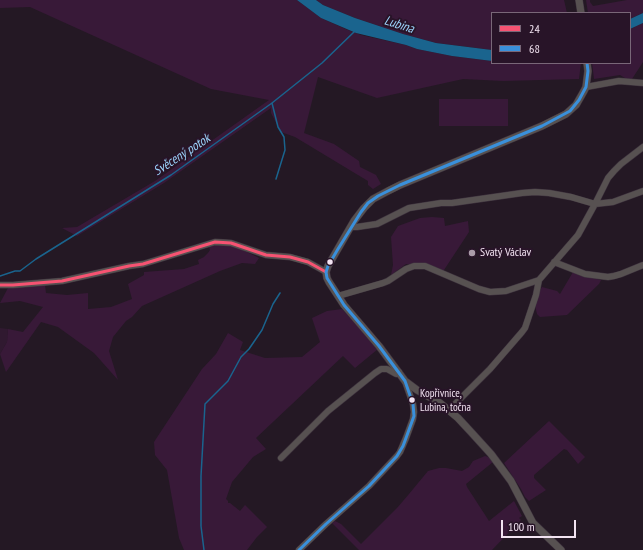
<!DOCTYPE html>
<meta charset="utf-8">
<style>
body{margin:0}
#map{position:relative;width:643px;height:550px;overflow:hidden;background:#241824;font-family:"PT Sans Narrow",sans-serif}
canvas{display:block}
.legend{position:absolute;left:491px;top:12px;width:140px;height:52px;box-sizing:border-box;background:#281428;border:1px solid #796778;margin:0;padding:5px 7px;list-style:none;font-size:12px;color:#f2e3f1}
.legend li{display:flex;align-items:center;gap:8px;height:20px}
.legend b{width:20px;border:1px solid #796778}
.scale{position:absolute;left:501px;top:520px;width:75px;height:18px;box-sizing:border-box;border:2px solid #f2e3f1;border-top:0;padding-left:5px;font-size:12px;line-height:14px;white-space:nowrap;color:#f2e3f1;-webkit-text-stroke:3px #281428;paint-order:stroke}
</style>
<div id="map">
<canvas width="643" height="550"></canvas>
<ul class="legend">
<li><b style="height:5px;background:#f65372"></b>24</li>
<li><b style="height:5px;background:#3a90db"></b>68</li>
</ul>
<div class="scale">100 m</div>
</div>
<script>
const ctx = document.querySelector('canvas').getContext('2d');
ctx.lineJoin = 'round';
function paint(path, color) { ctx.fillStyle = color; ctx.fill(path, 'evenodd'); }
const poly = rows => new Path2D(rows.map(r => 'M' + r).join(''));
function trace(path, color, width, dash) { ctx.strokeStyle = color; ctx.lineWidth = width; ctx.lineCap = dash ? 'butt' : 'round'; ctx.setLineDash(dash || []); ctx.stroke(path); }
function write(font, color, halo, rows, align = 'center') {
  ctx.font = font + ' "PT Sans Narrow",sans-serif'; ctx.lineWidth = 4; ctx.setLineDash([]); ctx.textBaseline = 'middle'; ctx.strokeStyle = halo; ctx.fillStyle = color; for (const [text, x, y, turn = 0] of rows) {
    ctx.save(); ctx.translate(x, y); ctx.rotate((+turn || 0) * Math.PI / 180); ctx.textAlign = isNaN(turn) ? turn : align; if (halo) ctx.strokeText(text, 0, 0); ctx.fillText(text, 0, 0); ctx.restore();
  }
}
paint(poly([
 [0,328,8,329,7,342,0,354]
]), '#301930');
paint(poly([
 [0,0,297,0,321,18,348,30,361,35,406,45,417,49,452,56,492,61,492,63,581,63,579,79,503,81,463,79,377,98,318,77,304,133,334,144,359,161,360,167,376,175,381,184,373,189,368,185,368,181,353,172,295,137,281,132,271,113,271,108,164,183,77,236,62,228,77,227,155,181,269,100,211,89,30,7,0,8],
 [316,0,564,0,567,13,492,13,492,50,436,43,403,34,355,18,323,5],
 [586,0,590,0,590,2,593,6,627,0,643,0,643,13,630,19,630,13,588,13],
 [643,23,643,62,632,79,626,79,625,78,620,75,594,79,592,63,630,63,630,29],
 [439,99,508,99,508,126,439,126],
 [432,217,444,218,445,226,468,221,469,232,444,270,443,272,426,265,406,264,391,275,393,265,391,237,398,226,420,218],
 [217,245,228,245,239,248,259,258,255,264,242,263,220,271,142,306,132,317,126,321,113,337,109,351,118,380,94,353,58,327,41,322,6,372,0,354,7,342,8,329,23,332,43,307,20,301,0,303,8,288,45,285,46,293,67,295,88,293,88,309,111,307,132,299,128,284,144,275,144,272,184,269,199,264,198,260,204,257,208,253,210,250,209,246],
 [573,272,597,279,601,280,599,284,567,315,540,317,537,314,534,301,542,287,557,291,560,294],
 [342,309,378,349,355,368,343,356,256,438,266,449,253,457,232,482,226,499,228,501,228,503,230,503,240,511,245,505,267,527,257,537,247,550,184,550,179,538,167,470,155,455,154,442,202,369,216,354,228,333,243,342,240,350,265,358,302,357,320,342,312,318,327,311],
 [549,421,585,457,578,464,567,450,564,449,534,475,534,478,546,490,529,501,525,497,521,489,504,463],
 [485,456,488,457,493,462,466,484,467,487,489,521,514,501,522,516,519,518,521,520,492,550,359,550,332,523,335,521,341,524,361,544,397,508,409,494,428,471,439,468,446,468,462,471,469,467,473,461]
]), '#381938');
paint(poly([
 [297,0,316,0,323,5,355,18,403,34,436,43,492,50,492,61,452,56,417,49,406,45,356,33,321,18],
 [643,13,643,23,630,29,630,19]
]), '#1a648e');
trace(poly([
 [272,103,278,127,284,137,285,150,276,179],
 [0,276,15,271,20,271,36,259,171,175,272,103,322,63,355,31],
 [204,550,201,526,201,476,205,404,228,381,241,357,249,349,262,330,273,304,280,293]
]), '#1a648e', 1.5);
const minor = poly([
 [586,87,619,81,643,83],
 [351,227,357,227,377,224,409,208,441,203,452,203,522,193,535,192,549,193,571,197,595,204,613,202,643,191],
 [554,262,585,274,608,277,614,276,621,274,643,265],
 [0,285,13,285,62,281,129,266,143,264,215,242,231,243,266,255,290,257,308,262,326,272],
 [338,296,383,283,388,281,406,269,414,266,425,266,479,289,490,292,506,291,539,280],
 [449,410,490,369,522,332,525,328,536,295,539,280,578,235,595,204,608,178,614,171,621,164,643,147],
 [281,458,328,411,375,373,381,369,387,369,396,374,399,372],
 [299,550,326,524,369,486,397,456,400,452,406,438,413,419,414,412,413,404,405,381]
]);
const tertiary = poly([
 [579,0,581,13],
 [561,550,533,523,511,481,491,454,471,432,458,418,440,403,417,390,405,381,379,346,344,305,329,282,327,278,326,272,328,266,354,221,364,208,373,199,388,191,400,185,542,126,566,114,576,105,584,91,586,87,588,71,587,63]
]);
trace(minor, '#403540', 7);
trace(tertiary, '#403540', 8);
trace(minor, '#575151', 6);
trace(tertiary, '#575151', 7);
trace(poly([
 [0,285,13,285,62,281,129,266,143,264,215,242,231,243,266,255,290,257,308,262,326,272]
]), '#f65372', 3);
trace(poly([
 [299,550,326,524,369,486,397,456,403,446,406,438,414,416,413,404,405,381,379,346,344,305,327,278,326,272,328,266,338,249,361,212,368,203,378,196,400,185,542,126,570,111,579,100,586,87,588,71,587,63]
]), '#3a90db', 3);
for (const [x, y, r, color] of [
 [472,253,4,"#aa9ca9"],
 [330,262,3.5,"#f2e3f1"],
 [412,400,3.5,"#f2e3f1"]
]) { const dot = new Path2D(); dot.arc(x, y, r, 0, 2 * Math.PI); ctx.fillStyle = color; ctx.fill(dot); trace(dot, '#281428', 1.5); }
write('11px', '#f2e3f1', '#281428', [
 ["Kopřivnice,",420,394],
 ["Lubina, točna",420,408]
], 'left');
write('12px', '#f2e3f1', '#281428', [
 ["Svatý Václav",480,253]
], 'left');
write('italic 13px', '#9cd4fc', '#281428', [
 ["Lubina",399,25,18],
 ["Svěcený potok",182,155,-33]
]);
</script>
